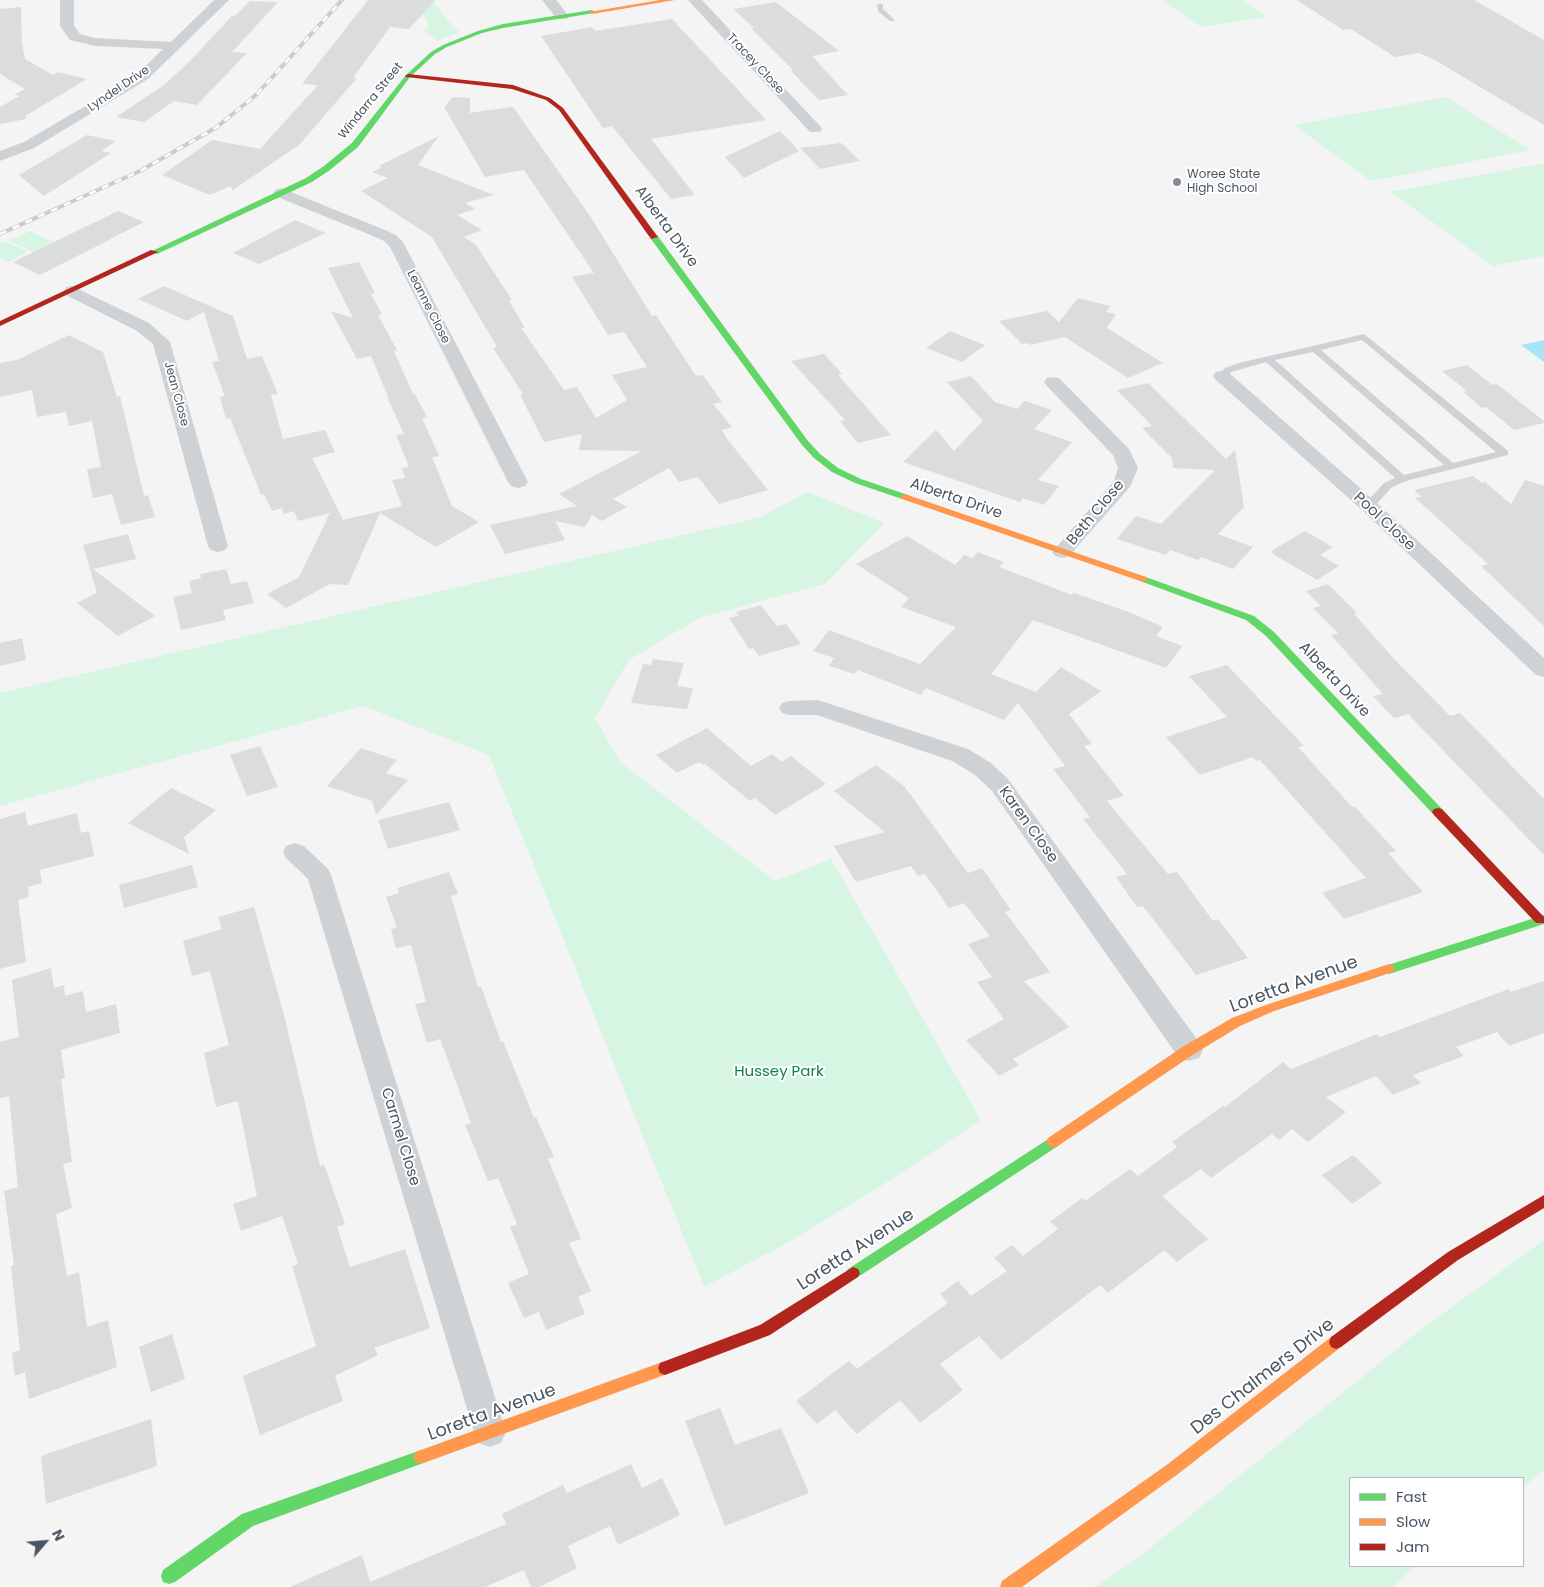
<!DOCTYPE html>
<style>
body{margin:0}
#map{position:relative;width:1544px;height:1587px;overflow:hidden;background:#f4f4f4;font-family:Poppins,sans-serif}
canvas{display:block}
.legend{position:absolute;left:1349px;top:1477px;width:175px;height:90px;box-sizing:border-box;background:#fff;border:1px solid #b6bbc1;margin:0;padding:6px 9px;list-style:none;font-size:15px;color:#485663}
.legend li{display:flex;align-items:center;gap:10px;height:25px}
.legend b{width:25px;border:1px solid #b6bbc1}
.north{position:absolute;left:20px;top:1517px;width:50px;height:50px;-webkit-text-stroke:4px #fff;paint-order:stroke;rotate:63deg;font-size:14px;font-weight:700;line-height:20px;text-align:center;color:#485663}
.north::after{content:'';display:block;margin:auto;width:18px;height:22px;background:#485663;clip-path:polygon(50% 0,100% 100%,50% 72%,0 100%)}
</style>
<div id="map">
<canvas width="1544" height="1587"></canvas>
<ul class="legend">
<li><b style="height:6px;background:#63d668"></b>Fast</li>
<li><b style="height:6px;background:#ff974d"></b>Slow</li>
<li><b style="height:6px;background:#b3261e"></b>Jam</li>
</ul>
<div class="north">N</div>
</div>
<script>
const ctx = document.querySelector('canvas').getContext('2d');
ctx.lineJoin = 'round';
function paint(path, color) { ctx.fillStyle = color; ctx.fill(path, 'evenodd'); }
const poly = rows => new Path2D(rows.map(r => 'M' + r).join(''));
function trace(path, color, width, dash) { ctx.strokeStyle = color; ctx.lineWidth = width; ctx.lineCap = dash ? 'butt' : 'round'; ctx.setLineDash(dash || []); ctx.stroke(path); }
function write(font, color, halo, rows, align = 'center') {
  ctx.font = font + ' Poppins,sans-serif'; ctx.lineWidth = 4; ctx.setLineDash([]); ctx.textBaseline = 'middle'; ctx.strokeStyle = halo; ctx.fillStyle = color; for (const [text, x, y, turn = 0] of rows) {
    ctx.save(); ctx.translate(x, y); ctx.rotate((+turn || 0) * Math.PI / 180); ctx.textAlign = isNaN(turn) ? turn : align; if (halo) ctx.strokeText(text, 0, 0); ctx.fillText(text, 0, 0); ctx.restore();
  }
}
paint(poly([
 [414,0,432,0,454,28,460,32,437,41,424,31,429,25],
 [1162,0,1242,0,1267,17,1201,27],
 [1446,97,1530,150,1371,181,1294,125],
 [1544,163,1544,256,1493,266,1391,192],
 [30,231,75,252,52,244,34,252,9,241],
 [6,242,27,251,10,262,0,257,0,244],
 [807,492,885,523,825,584,699,618,629,660,595,718,620,762,775,881,831,859,981,1120,892,1179,785,1244,704,1287,489,755,363,706,0,806,0,693,761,517],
 [1544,1240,1544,1471,1523,1487,1523,1478,1350,1478,1350,1566,1416,1566,1392,1587,1095,1587,1139,1557,1423,1328]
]), '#d7f5e3');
paint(poly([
 [1544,340,1544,362,1521,345]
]), '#a8e4f5');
paint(poly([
 [368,0,435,0,409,29,390,27,353,78,357,78,299,145,233,190,230,186,210,195,162,175,212,140,260,149,318,85,302,84],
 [1297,0,1474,0,1544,40,1544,125,1433,59,1419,53,1395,57,1351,29,1343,30],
 [250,1,278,2,232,52,247,53,197,105,174,101,144,122,116,117,164,85,190,61,232,16,235,16],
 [776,2,839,51,812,56,848,95,819,100,791,71,793,70,751,28,754,28,733,9],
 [21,7,22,43,25,59,53,75,58,72,87,79,25,116,26,119,0,124,0,107,20,96,14,95,25,89,0,74,0,9],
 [672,19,766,120,651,139,695,195,671,199,612,126,603,128,541,36,592,27,595,31],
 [453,97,470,98,470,111,468,113,513,107,590,216,652,316,656,315,696,376,703,375,722,402,713,404,732,427,722,430,725,435,724,435,768,490,719,504,698,477,679,482,669,468,613,499,627,507,602,521,592,515,585,527,555,521,565,540,505,554,490,525,577,506,559,494,642,451,579,450,582,434,544,442,520,395,523,394,493,348,497,347,432,237,361,191,388,178,372,172,382,167,379,166,439,136,418,165,494,195,465,203,475,209,457,215,482,230,464,237,476,245,512,300,509,301,525,328,521,328,564,390,577,387,596,418,627,400,612,375,647,367,624,332,608,335,572,277,594,273,524,170,485,177,444,107],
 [780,131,799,151,744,178,725,157],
 [87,135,116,141,101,151,111,153,44,196,19,175],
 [841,143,860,161,820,169,800,148],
 [118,211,144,222,40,275,13,262],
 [295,220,326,233,259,264,233,253],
 [359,262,375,293,371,294,382,314,378,315,397,350,394,351,413,394,415,394,427,417,422,418,439,456,432,457,452,506,479,522,436,547,380,513,348,585,330,584,286,608,267,594,299,577,330,513,298,521,294,511,284,514,282,508,272,511,264,494,261,495,230,418,226,419,220,397,225,396,212,362,219,361,204,312,187,321,138,299,164,286,233,316,247,359,262,356,278,394,271,395,283,439,325,430,335,452,312,458,343,520,402,506,392,480,405,478,402,468,409,467,396,435,404,434,388,399,389,399,371,356,357,359,331,311,353,318,328,268],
 [1078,298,1110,306,1106,312,1116,314,1107,328,1163,363,1128,378,1065,337,1030,345,1028,343,1022,344,999,321,1047,311,1059,322],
 [950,331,985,345,962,362,926,348],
 [69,335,103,352,117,397,120,396,144,496,148,495,155,517,121,525,112,494,93,498,87,469,101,467,92,421,69,426,66,412,37,417,32,390,0,397,0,363,17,360],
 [824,354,842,374,838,375,891,435,858,443,840,421,845,420,791,361],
 [1467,365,1492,385,1497,384,1544,421,1544,423,1514,430,1486,407,1482,408,1463,392,1467,391,1442,371],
 [971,376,995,402,1017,409,1025,401,1052,410,1034,429,1072,442,1038,480,1059,486,1044,505,1023,498,1020,502,903,462,936,430,954,451,983,421,947,382],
 [1148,383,1226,459,1235,450,1244,507,1218,534,1253,547,1233,569,1201,557,1198,560,1170,550,1166,555,1117,539,1136,516,1161,524,1215,470,1173,468,1172,458,1142,428,1152,426,1117,390],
 [1473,476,1482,483,1485,482,1511,504,1525,480,1544,486,1544,626,1481,566,1488,564,1415,498,1422,497,1414,490],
 [1305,531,1333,547,1320,555,1339,566,1317,580,1270,552],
 [128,534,136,559,93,569,155,616,118,636,77,603,97,593,83,545],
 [907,536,955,565,964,555,972,558,978,552,1004,562,999,567,1072,595,1074,593,1129,612,1163,627,1156,636,1182,646,1166,668,1033,620,991,674,1036,692,1061,667,1101,691,1069,714,1092,744,1084,746,1124,796,1107,801,1168,874,1177,872,1213,921,1218,919,1248,958,1196,975,1143,906,1137,907,1116,877,1127,874,1083,819,1090,817,1053,769,1065,766,1018,703,1004,720,926,688,921,695,858,670,854,674,829,666,834,658,813,651,829,630,920,664,956,627,901,607,909,598,856,564],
 [226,569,231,584,247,581,254,603,223,610,226,620,181,630,173,597,192,593,189,581,201,578,200,574],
 [1328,584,1357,613,1354,614,1399,664,1450,716,1460,713,1544,799,1544,855,1408,714,1394,718,1373,696,1383,694,1331,635,1338,633,1313,608,1321,606,1306,591],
 [761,605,777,626,786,624,801,644,759,656,753,648,749,649,729,618,739,616,736,612],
 [22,638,26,660,0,666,0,643],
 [653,659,684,663,677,686,693,688,687,709,631,703,643,664,651,665],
 [1227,665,1304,746,1298,747,1352,807,1354,806,1396,851,1388,853,1423,892,1344,919,1322,893,1366,878,1260,760,1256,761,1253,757,1200,775,1166,737,1227,717,1189,676],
 [707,728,751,766,772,754,782,762,791,756,826,784,775,815,755,798,750,801,705,764,703,765,699,762,677,773,656,755],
 [260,746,278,787,247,796,230,755],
 [361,748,397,760,386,773,408,780,376,815,372,801,327,786],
 [876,765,904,786,968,873,982,868,1011,910,1005,912,1050,972,1024,981,1069,1027,1013,1059,1019,1065,999,1076,966,1040,1004,1019,977,982,992,977,968,944,990,936,964,903,949,908,925,874,918,876,911,866,856,882,834,846,885,832,834,791],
 [171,788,216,810,184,837,189,854,128,823],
 [449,802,460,830,388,849,378,820],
 [25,812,28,826,77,813,81,833,89,831,94,856,40,870,42,883,28,887,29,897,18,900,26,962,0,969,0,819],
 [192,865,198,887,124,908,119,885],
 [449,872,458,894,451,896,478,987,481,986,501,1042,503,1041,534,1118,536,1117,554,1157,548,1159,581,1239,569,1243,591,1291,578,1297,585,1314,546,1330,539,1312,524,1318,508,1283,529,1274,510,1227,517,1224,498,1178,488,1181,465,1125,471,1123,440,1039,427,1043,415,1004,426,1002,411,945,396,948,391,929,397,928,386,897,399,893,397,888],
 [254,907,284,1015,320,1166,324,1164,345,1224,337,1227,350,1267,405,1249,430,1328,374,1348,378,1355,335,1376,343,1401,260,1435,243,1376,316,1346,292,1266,298,1264,282,1216,241,1231,233,1204,257,1196,238,1101,216,1107,204,1053,229,1045,210,971,192,976,183,941,222,929,218,917],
 [51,968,54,988,64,985,65,996,83,991,86,1012,116,1004,120,1033,61,1050,65,1078,61,1079,72,1162,63,1164,72,1208,56,1214,67,1276,79,1272,87,1327,108,1320,117,1367,29,1399,25,1372,15,1376,12,1353,20,1350,11,1266,14,1265,4,1191,18,1187,9,1096,0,1098,0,1042,19,1037,12,980],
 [1544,981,1544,1033,1509,1046,1497,1032,1456,1047,1464,1056,1413,1075,1421,1083,1393,1095,1376,1076,1326,1097,1346,1112,1308,1142,1292,1129,1279,1140,1272,1134,1211,1178,1201,1169,1162,1196,1208,1239,1177,1262,1164,1250,1108,1293,1100,1285,1001,1360,979,1336,940,1364,963,1390,920,1423,900,1400,857,1434,835,1410,817,1424,796,1401,849,1361,857,1369,948,1303,940,1294,958,1281,971,1296,1007,1271,994,1258,1012,1245,1023,1256,1058,1229,1050,1222,1082,1198,1085,1201,1130,1169,1138,1176,1177,1147,1172,1142,1223,1106,1224,1108,1283,1062,1291,1069,1377,1034,1380,1037,1509,989,1511,992],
 [1353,1155,1382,1183,1352,1204,1322,1175],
 [172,1334,185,1379,151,1392,139,1347],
 [720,1408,735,1445,781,1428,809,1493,725,1526,685,1421],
 [151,1419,157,1466,46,1504,41,1456],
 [631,1464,642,1488,662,1478,680,1515,618,1545,610,1526,568,1546,577,1568,539,1587,531,1587,524,1570,485,1587,290,1587,362,1555,370,1582,506,1524,502,1514,563,1485,567,1493]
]), '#dbdcde');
paint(poly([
 [880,3,883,5,883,9,894,19,894,21,890,21,878,11,877,5,880,3],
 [1364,334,1508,451,1508,455,1406,481,1392,487,1373,508,1365,508,1364,506,1365,504,1384,483,1395,478,1266,362,1231,372,1225,378,1219,378,1217,376,1225,368,1239,363,1364,334],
 [1362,340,1496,452,1453,463,1321,350,1362,340],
 [1313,352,1444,465,1404,475,1275,360,1313,352]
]), '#cfd2d5');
paint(poly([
 [60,0,74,0,74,26,80,34,95,38,171,42,214,0,229,0,148,79,34,148,0,161,0,151,24,142,111,91,138,73,163,49,95,46,70,40,60,26,60,0],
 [542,0,556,0,569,16,567,19,557,19,542,0],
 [688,0,702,0,820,126,822,129,820,132,810,132,688,0],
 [281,188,385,230,396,235,403,242,528,482,525,486,518,488,511,486,508,482,390,247,384,241,373,236,275,196,273,193,275,190,281,188],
 [72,286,149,323,170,342,228,546,225,550,218,552,211,550,208,546,153,344,137,331,66,295,64,291,66,287,72,286],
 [1222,371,1228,372,1376,502,1544,658,1544,677,1536,675,1362,510,1216,380,1213,376,1216,372,1222,371],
 [1053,377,1059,378,1129,449,1138,468,1130,487,1069,556,1062,558,1055,556,1052,552,1114,481,1118,468,1113,455,1047,386,1044,382,1047,378,1053,377],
 [818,700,968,749,991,763,1008,779,1199,1042,1203,1050,1199,1058,1189,1061,1179,1058,992,791,975,775,952,761,817,715,790,715,782,713,779,708,782,703,790,701,818,700],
 [295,843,304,846,328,869,331,875,506,1432,501,1443,490,1447,479,1443,474,1432,308,879,286,858,283,852,286,846,295,843]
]), '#cfd2d5');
paint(poly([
 [592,10,595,12,594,13,503,28,482,33,447,47,435,54,410,77,358,147,330,170,312,182,157,254,150,252,306,178,324,166,352,143,406,75,431,52,443,45,478,31,503,24,592,10],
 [651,235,657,235,808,441,820,454,838,468,861,479,908,495,908,499,902,499,855,483,832,472,814,458,802,445,651,239,651,235],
 [1143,576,1254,616,1274,632,1442,809,1444,812,1442,815,1434,815,1266,636,1246,620,1140,581,1138,579,1140,577,1143,576],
 [1544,915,1544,924,1389,974,1385,972,1383,969,1385,966,1544,915],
 [1053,1136,1058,1138,1060,1142,1058,1146,858,1277,853,1279,848,1277,846,1273,848,1269,1053,1136],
 [421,1450,426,1452,429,1457,426,1462,253,1526,175,1582,169,1584,163,1582,161,1576,163,1570,242,1514,421,1450]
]), '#63d668');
paint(poly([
 [660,0,675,0,592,14,589,12,660,0],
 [905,494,1146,577,1148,579,1143,582,1140,581,902,499,900,497,905,494],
 [1389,964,1393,966,1395,969,1393,972,1274,1011,1240,1026,1194,1054,1058,1146,1053,1148,1048,1146,1046,1142,1048,1138,1184,1046,1232,1018,1266,1005,1389,964],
 [1336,1335,1341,1337,1343,1342,1341,1347,1178,1474,1022,1587,1000,1587,1002,1581,1168,1464,1331,1337,1336,1335],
 [665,1361,670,1363,672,1368,670,1373,421,1464,416,1462,413,1457,416,1452,421,1450,665,1361]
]), '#ff974d');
paint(poly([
 [408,74,513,85,550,98,563,108,658,237,651,239,559,110,546,100,512,89,406,77,405,76,408,74],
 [151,250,158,252,0,326,0,321,151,250],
 [1438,808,1442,809,1544,917,1544,923,1536,923,1434,815,1432,812,1434,809,1438,808],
 [1544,1195,1544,1208,1458,1260,1341,1347,1336,1349,1331,1347,1329,1342,1331,1337,1448,1252,1544,1195],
 [853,1267,858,1269,860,1273,858,1277,770,1335,665,1375,660,1373,658,1368,660,1363,760,1325,853,1267]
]), '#b3261e');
const rail = poly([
 [0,234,140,171,217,127,257,94,342,0]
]);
trace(rail, '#caccce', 4);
trace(rail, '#fff', 2.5, [7]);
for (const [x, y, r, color] of [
 [1177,182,5,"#848d96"]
]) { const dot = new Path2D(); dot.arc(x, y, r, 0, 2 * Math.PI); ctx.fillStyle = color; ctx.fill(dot); trace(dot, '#fff', 2); }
write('12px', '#485663', '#fff', [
 ["Tracey Close",755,64,47],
 ["Lyndel Drive",119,89,-34],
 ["Windarra Street",371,101,-51],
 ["Leanne Close",428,307,63],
 ["Jean Close",176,394,75]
]);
write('12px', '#485663', '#fff', [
 ["Woree State",1187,175],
 ["High School",1187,189]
], 'left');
write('15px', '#485663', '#fff', [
 ["Alberta Drive",666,227,54],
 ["Alberta Drive",956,499,19],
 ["Beth Close",1096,513,-50],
 ["Pool Close",1384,522,43],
 ["Alberta Drive",1334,680,47],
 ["Karen Close",1028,825,54],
 ["Carmel Close",400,1137,73]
]);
write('15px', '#0e824b', '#fff', [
 ["Hussey Park",779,1072]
]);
write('18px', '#485663', '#fff', [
 ["Loretta Avenue",1294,985,-20],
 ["Loretta Avenue",856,1250,-33],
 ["Des Chalmers Drive",1263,1377,-38],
 ["Loretta Avenue",492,1413,-20]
]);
</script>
